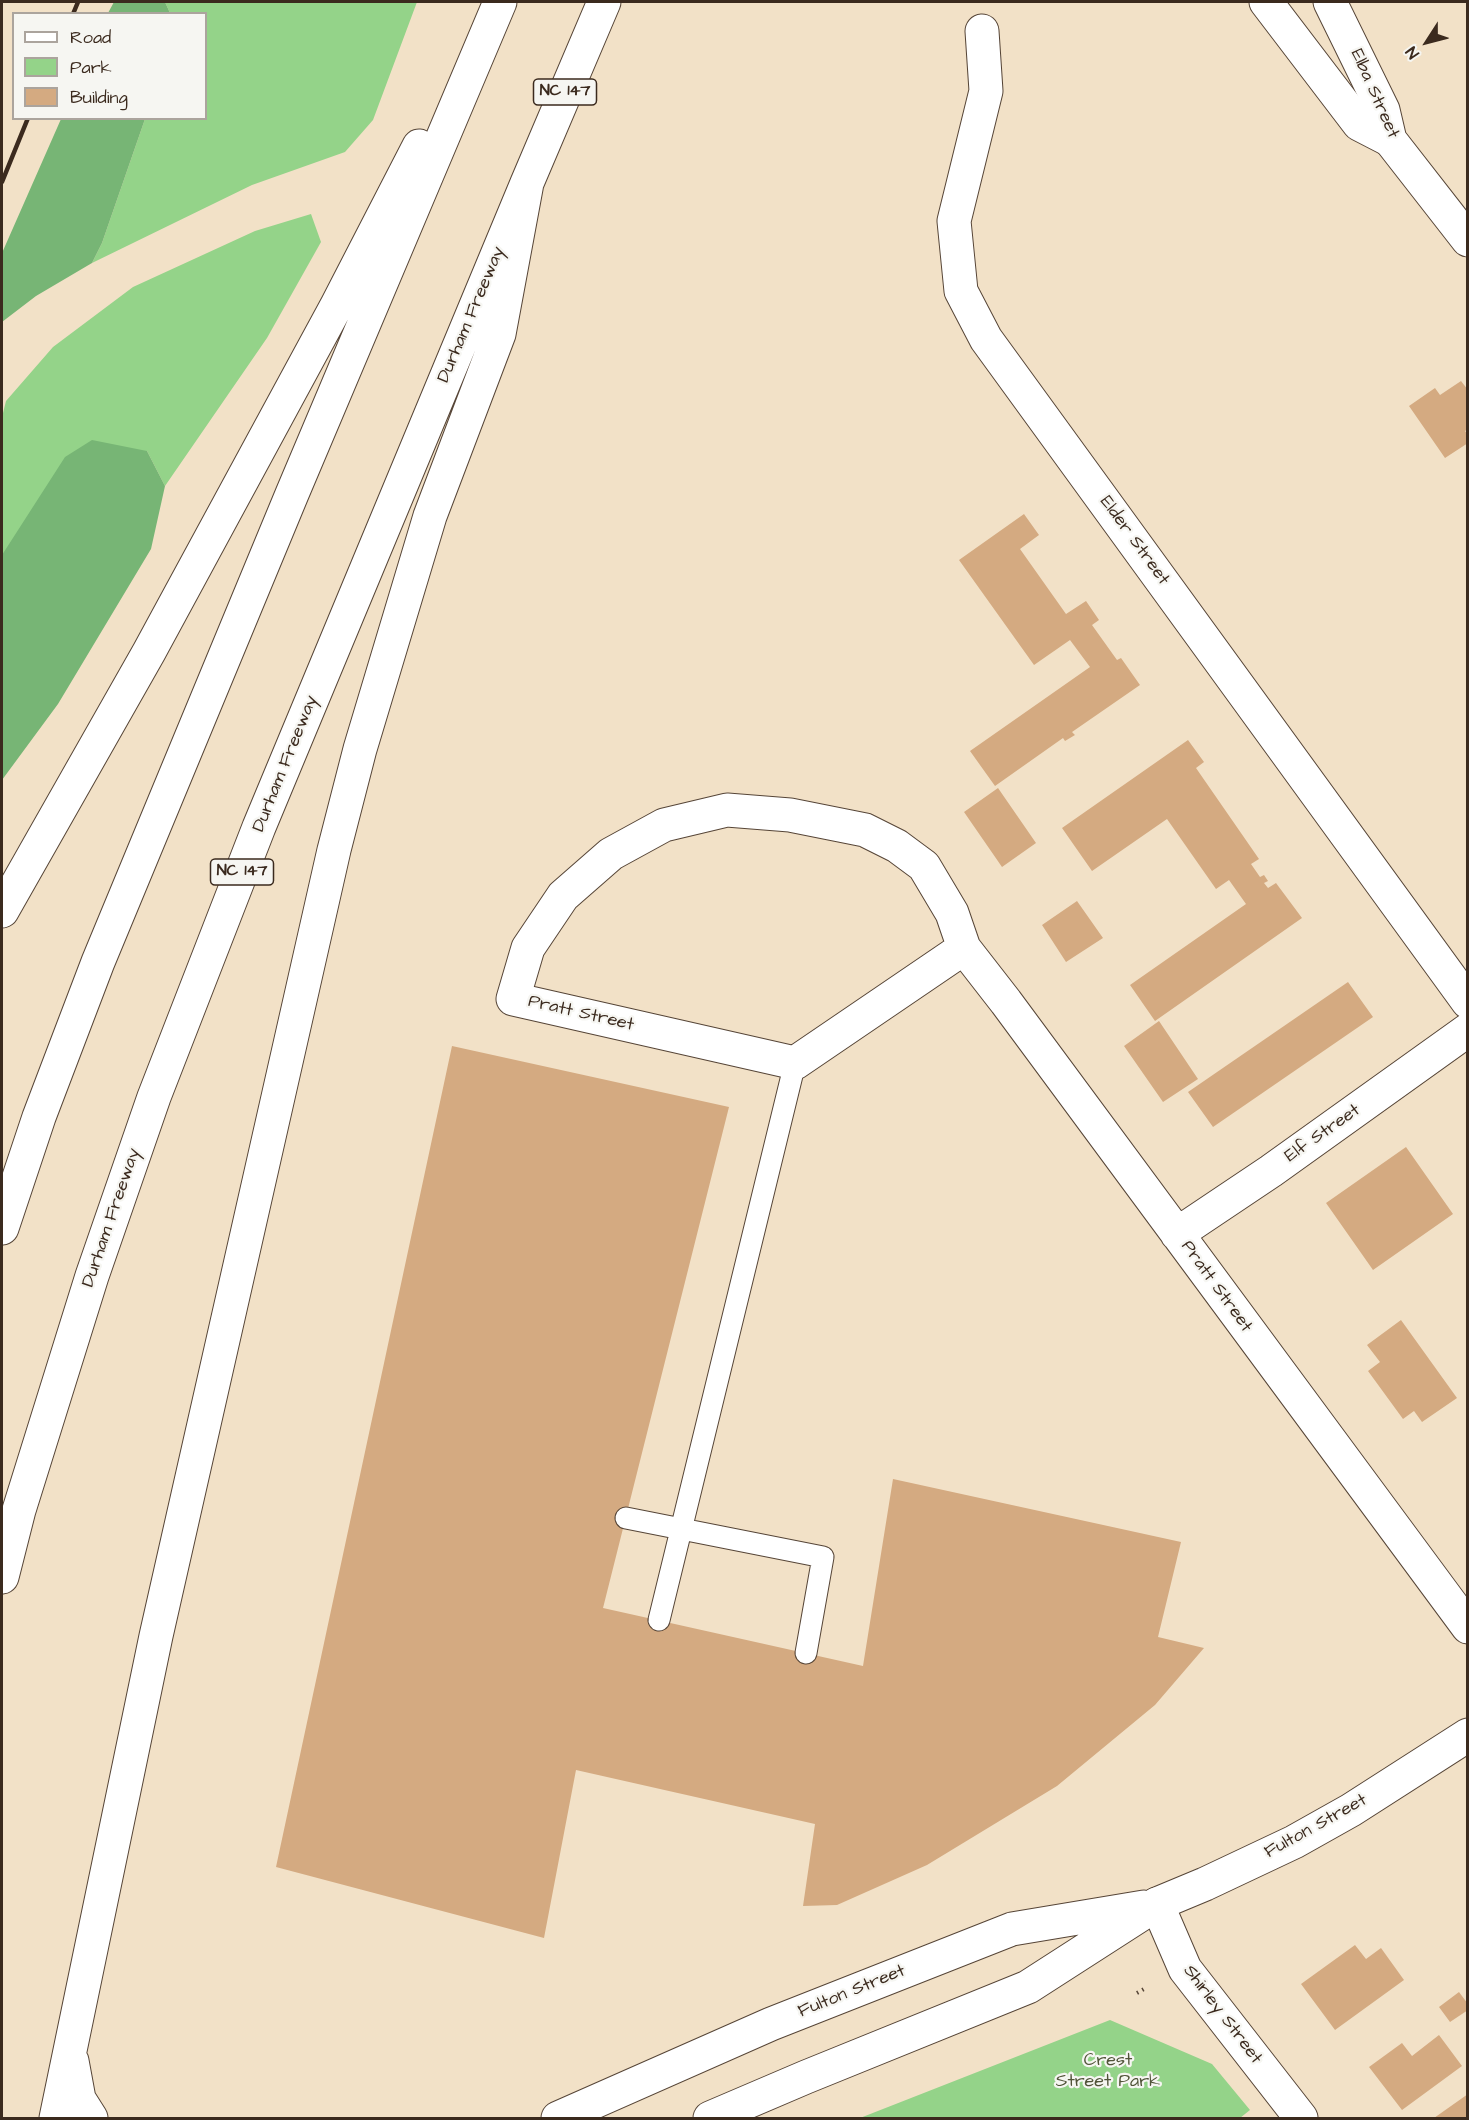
<!DOCTYPE html>
<style>
body{margin:0}
#map{position:relative;width:1469px;height:2120px;overflow:hidden;background:#f2e1c7;font-family:"Architects Daughter",sans-serif}
canvas{display:block}
.frame{position:absolute;inset:0;border:3px solid #3b2a1e;pointer-events:none}
.legend{position:absolute;left:12px;top:12px;width:195px;height:108px;box-sizing:border-box;background:#f6f6f2;border:2px solid #aba49d;margin:0;padding:8px 10px;list-style:none;font-size:18px;color:#3b2a1e}
.legend li{display:flex;align-items:center;gap:12px;height:30px}
.legend b{width:30px;border:2px solid #aba49d}
.north{position:absolute;left:1397px;top:12px;width:60px;height:60px;-webkit-text-stroke:4px #f6f6f2;paint-order:stroke;rotate:234deg;font-size:16px;font-weight:700;line-height:24px;text-align:center;color:#3b2a1e}
.north::after{content:'';display:block;margin:auto;width:21px;height:27px;background:#3b2a1e;clip-path:polygon(50% 0,100% 100%,50% 72%,0 100%)}
</style>
<div id="map">
<canvas width="1469" height="2120"></canvas>
<div class="frame"></div>
<ul class="legend">
<li><b style="height:8px;background:#fff"></b>Road</li>
<li><b style="height:16px;background:#94d389"></b>Park</li>
<li><b style="height:16px;background:#d4aa81"></b>Building</li>
</ul>
<div class="north">N</div>
</div>
<script>
const ctx = document.querySelector('canvas').getContext('2d');
ctx.lineJoin = 'round';
function paint(path, color) { ctx.fillStyle = color; ctx.fill(path, 'evenodd'); }
const poly = rows => new Path2D(rows.map(r => 'M' + r).join(''));
function trace(path, color, width, dash) { ctx.strokeStyle = color; ctx.lineWidth = width; ctx.lineCap = dash ? 'butt' : 'round'; ctx.setLineDash(dash || []); ctx.stroke(path); }
function write(font, color, halo, rows, align = 'center') {
  ctx.font = font + ' "Architects Daughter",sans-serif'; ctx.lineWidth = 4.5; ctx.setLineDash([]); ctx.textBaseline = 'middle'; ctx.strokeStyle = halo; ctx.fillStyle = color; for (const [text, x, y, turn = 0] of rows) {
    ctx.save(); ctx.translate(x, y); ctx.rotate((+turn || 0) * Math.PI / 180); ctx.textAlign = isNaN(turn) ? turn : align; if (halo) ctx.strokeText(text, 0, 0); ctx.fillText(text, 0, 0); ctx.restore();
  }
}
paint(poly([
 [165,2,417,2,373,120,345,152,252,185,92,263,102,243,145,119,206,118,206,14,170,13],
 [311,214,321,242,267,338,165,486,147,451,2,555,2,417,6,401,53,347,133,287,255,231],
 [1110,2020,1212,2064,1250,2110,1240,2118,860,2118]
]), '#94d389');
paint(poly([
 [114,2,165,2,170,13,108,13],
 [61,119,145,119,102,243,92,263,36,296,2,322,2,253],
 [92,440,147,451,165,486,151,549,58,704,2,780,2,555,65,457]
]), '#77b575');
paint(poly([
 [1461,381,1468,390,1468,429,1465,431,1468,435,1468,443,1445,458,1409,406,1435,388,1440,395],
 [1024,514,1039,535,1020,549,1066,614,1086,601,1099,620,1092,625,1117,660,1121,658,1140,685,1072,732,1075,735,1065,741,1063,738,995,786,970,751,1090,667,1070,640,1034,665,959,560],
 [1188,740,1204,762,1196,768,1259,859,1251,864,1260,877,1264,875,1268,881,1264,883,1268,888,1276,883,1302,918,1155,1021,1130,985,1246,904,1229,880,1216,889,1167,819,1092,871,1062,828],
 [998,788,1036,843,1002,867,964,812],
 [1077,901,1103,938,1066,962,1042,925],
 [1348,982,1373,1017,1213,1127,1188,1092],
 [1159,1021,1198,1079,1163,1102,1124,1046],
 [452,1046,729,1107,603,1608,863,1666,893,1479,1181,1542,1158,1637,1204,1648,1155,1705,1057,1786,927,1865,837,1905,803,1906,815,1824,576,1770,544,1938,276,1867],
 [1406,1147,1453,1214,1373,1270,1326,1203],
 [1401,1320,1457,1398,1422,1422,1414,1411,1403,1419,1368,1371,1380,1362,1367,1345],
 [1355,1945,1366,1959,1381,1948,1404,1980,1335,2030,1301,1984],
 [1459,1992,1468,2004,1468,2010,1450,2022,1439,2007],
 [1439,2035,1462,2066,1402,2110,1369,2067,1402,2043,1412,2056],
 [1468,2094,1468,2118,1434,2118]
]), '#d4aa81');
const lane = poly([
 [626,1518,823,1557,806,1653],
 [659,1620,795,1063]
]);
const street = poly([
 [982,31,986,91,954,221,961,291,986,339,1468,1002],
 [964,948,795,1063,513,999,528,948,563,896,611,854,664,825,727,810,790,815,865,830,897,846,924,866,952,913,964,948,1006,1002,1468,1627],
 [1177,1234,1271,1171,1468,1030],
 [1157,1904,1185,1969,1301,2118]
]);
const secondary = poly([
 [1330,2,1383,110,1390,140,1468,240],
 [558,2118,771,2024,1012,1929,1144,1907],
 [710,2118,806,2077,1028,1987,1157,1904,1205,1884,1294,1842,1351,1810,1468,1735]
]);
const highway = poly([
 [1266,2,1359,124,1390,140],
 [2,911,149,652,337,305,419,146],
 [2,1228,39,1117,98,962,292,494,500,2],
 [2,1577,19,1510,92,1276,154,1097,259,827,527,183,604,2],
 [72,2061,79,2099,91,2118],
 [56,2118,156,1636,334,850,360,749,430,516,499,334,527,183]
]);
trace(lane, '#564537', 23);
trace(street, '#564537', 35);
trace(secondary, '#564537', 35);
trace(highway, '#564537', 35);
trace(poly([
 [1137,1993,1146,1988]
]), '#564537', 4, [1.5, 4.5]);
trace(lane, '#fff', 21);
trace(street, '#fff', 33);
trace(secondary, '#fff', 33);
trace(highway, '#fff', 33);
trace(poly([
 [73,14,78,2],
 [2,182,28,118]
]), '#3b2a1e', 4.5);
for (const [x, y, w] of [
 [565,92,63],
 [242,872,63]
]) { const box = new Path2D(); box.roundRect(x - w / 2, y - 13, w, 26, 4.5); ctx.fillStyle = '#f6f6f2'; ctx.fill(box); trace(box, '#3b2a1e', 1.5); }
write('bold 16px', '#3b2a1e', null, [
 ["NC 147",565,92],
 ["NC 147",242,872]
]);
write('18px', '#3b2a1e', '#f6f6f2', [
 ["Elba Street",1374,94,66],
 ["Durham Freeway",472,315,-67],
 ["Elder Street",1134,541,54],
 ["Durham Freeway",286,764,-68],
 ["Pratt Street",581,1014,13],
 ["Elf Street",1323,1134,-35],
 ["Durham Freeway",112,1218,-71],
 ["Pratt Street",1216,1287,54],
 ["Fulton Street",1316,1827,-29],
 ["Fulton Street",852,1992,-22],
 ["Shirley Street",1222,2015,53]
]);
write('18px', '#515439', '#f6f6f2', [
 ["Crest",1108,2061],
 ["Street Park",1108,2082]
]);
</script>
